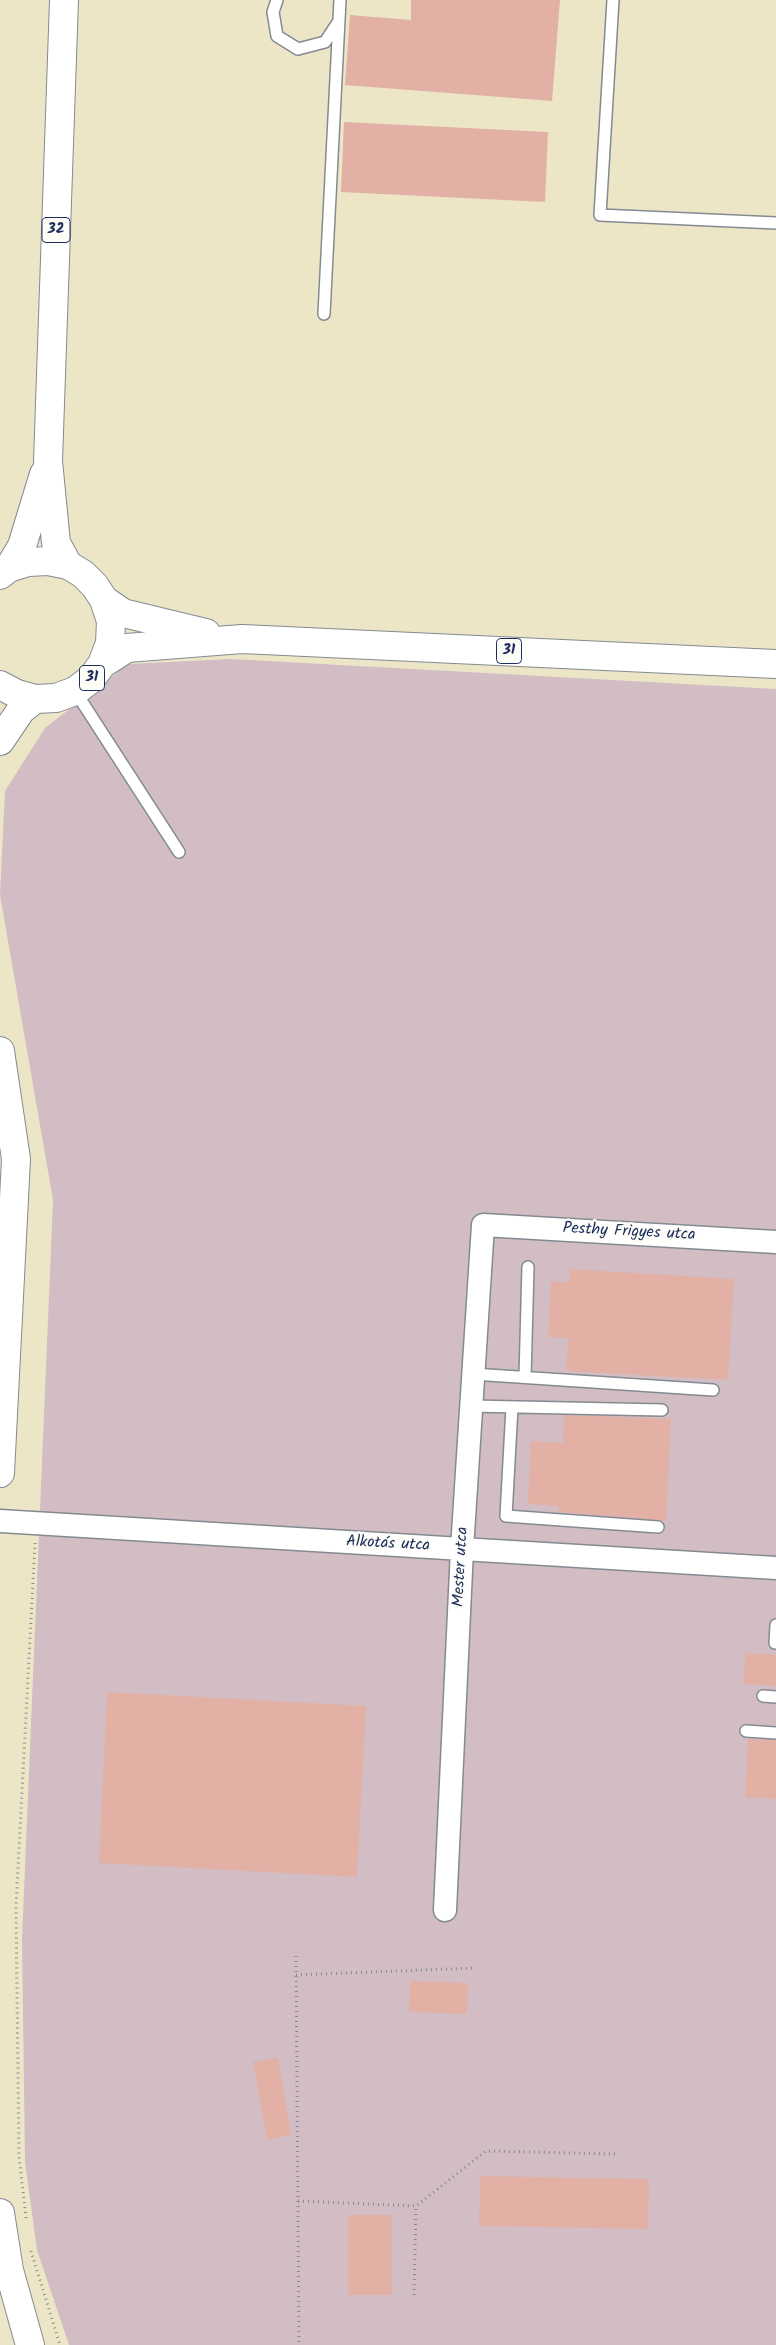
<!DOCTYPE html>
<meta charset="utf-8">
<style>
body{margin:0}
canvas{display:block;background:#ece6c7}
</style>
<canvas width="776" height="2345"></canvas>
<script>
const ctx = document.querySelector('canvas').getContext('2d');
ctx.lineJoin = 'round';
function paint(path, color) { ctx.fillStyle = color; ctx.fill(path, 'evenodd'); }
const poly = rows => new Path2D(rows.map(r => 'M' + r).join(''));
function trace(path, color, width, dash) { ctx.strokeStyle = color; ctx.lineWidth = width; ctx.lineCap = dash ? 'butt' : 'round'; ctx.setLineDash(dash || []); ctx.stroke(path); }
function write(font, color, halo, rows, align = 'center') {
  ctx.font = font + ' Kalam,sans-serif'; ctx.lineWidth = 4.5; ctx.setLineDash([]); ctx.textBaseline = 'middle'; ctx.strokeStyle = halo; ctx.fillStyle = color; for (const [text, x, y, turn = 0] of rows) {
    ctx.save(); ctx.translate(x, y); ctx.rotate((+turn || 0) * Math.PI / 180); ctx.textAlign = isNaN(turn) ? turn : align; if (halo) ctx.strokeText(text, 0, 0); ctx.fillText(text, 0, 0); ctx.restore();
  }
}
paint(poly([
 [231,659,776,689,776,2345,69,2345,37,2250,25,2162,22,1939,53,1200,0,895,5,791,45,728,128,664]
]), '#d2bdc5');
paint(poly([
 [411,0,560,0,552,101,345,85,350,15,411,20],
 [344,122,548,132,545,202,341,192],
 [570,1269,734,1279,728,1380,566,1371,568,1338,548,1337,551,1281,569,1282],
 [564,1415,671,1419,666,1521,558,1512,559,1506,528,1504,531,1441,563,1443],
 [746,1653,776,1655,776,1686,743,1684],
 [107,1692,366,1706,357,1877,99,1863],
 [748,1739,776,1740,776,1799,745,1797],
 [410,1981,468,1983,467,2014,409,2012],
 [278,2058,291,2135,267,2139,253,2062],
 [480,2176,649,2179,648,2229,479,2226],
 [348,2215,392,2215,392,2295,348,2295]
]), '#e2b0a5');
const lane = poly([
 [277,0,273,12,277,36,298,49,325,42,339,21],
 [613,0,600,215,776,223],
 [324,314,340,0],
 [75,691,179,852],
 [473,1374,713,1390],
 [525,1377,528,1267],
 [471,1406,662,1410],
 [512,1407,506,1516,658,1527],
 [775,1643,776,1625],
 [763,1696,776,1697],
 [746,1731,776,1733]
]);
const street = poly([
 [0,1521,776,1568],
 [445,1910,462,1549,483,1225,776,1242]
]);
const secondary = poly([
 [0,741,21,710,35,699],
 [0,1051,16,1159,0,1473],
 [0,2213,9,2270,30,2345]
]);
const primary = poly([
 [64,0,48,461,56,543,68,565],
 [9,568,22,546,44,474],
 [0,575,9,568,28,562,48,561,68,565,83,574,95,586,104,600,111,621,110,643,102,664,91,679,75,691,56,698,35,699,17,694,0,685],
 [104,600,123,613,206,633],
 [102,664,127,648,242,639,776,664]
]);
trace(lane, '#848a92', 14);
trace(street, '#848a92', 25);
trace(secondary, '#848a92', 30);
trace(primary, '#848a92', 30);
trace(poly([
 [296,1956,299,2345],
 [296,1975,474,1968],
 [298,2201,416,2206,486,2151,618,2154],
 [26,2218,19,2156,16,1907,35,1543],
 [31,2251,60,2345],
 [414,2295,416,2206]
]), '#848a92', 3, [1, 4]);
trace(lane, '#fff', 11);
trace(street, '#fff', 22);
trace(secondary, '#fff', 28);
trace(primary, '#fff', 28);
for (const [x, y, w] of [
 [56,230,28],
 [509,651,25],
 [92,678,25]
]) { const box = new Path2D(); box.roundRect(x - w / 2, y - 12.5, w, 25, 4); ctx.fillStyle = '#fdfcf7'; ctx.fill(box); trace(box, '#1b2f5e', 1); }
write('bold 15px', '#1b2f5e', null, [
 ["32",56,230],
 ["31",509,651],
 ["31",92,678]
]);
write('16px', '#1b2f5e', '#fdfcf7', [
 ["Pesthy Frigyes utca",629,1233,3],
 ["Alkotás utca",388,1545,3],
 ["Mester utca",462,1567,-87]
]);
</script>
